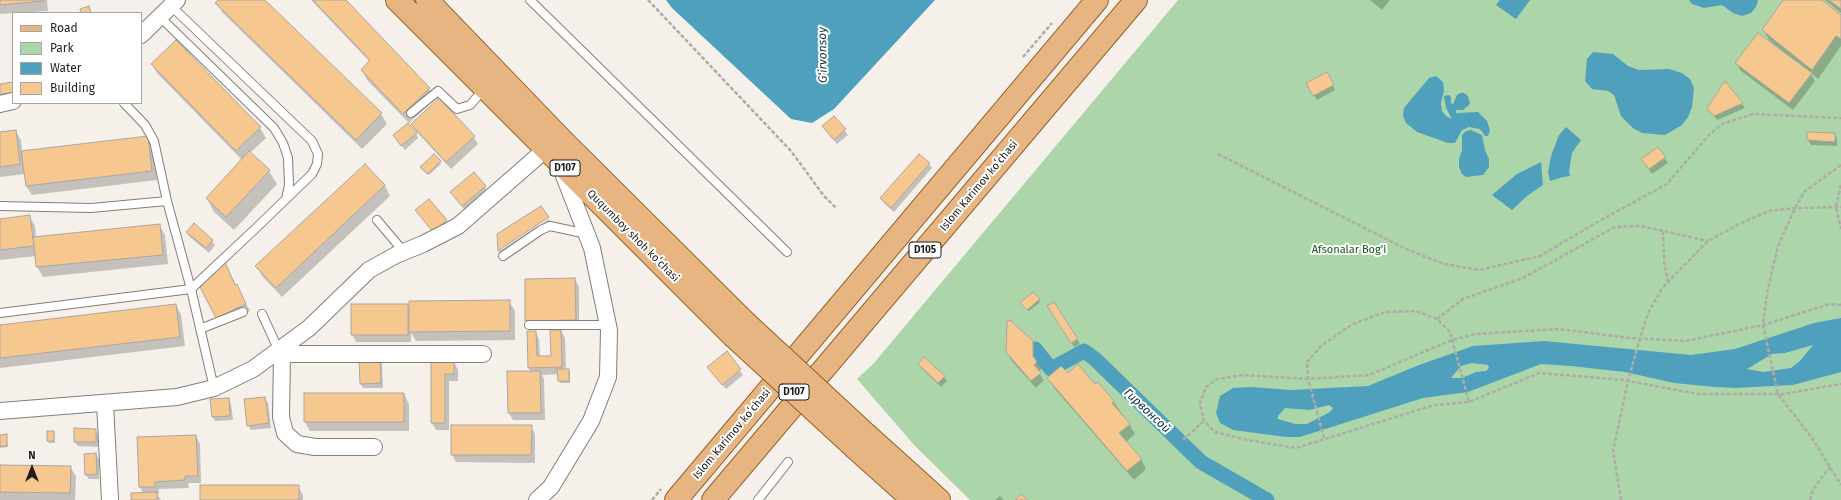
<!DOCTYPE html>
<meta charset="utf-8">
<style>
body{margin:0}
#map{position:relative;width:1841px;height:500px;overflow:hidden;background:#f5f0ea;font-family:"Fira Sans",sans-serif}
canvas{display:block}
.legend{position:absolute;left:12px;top:12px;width:130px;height:92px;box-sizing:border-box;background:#fff;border:1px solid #a6a5a4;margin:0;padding:5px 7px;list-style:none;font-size:12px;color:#201e1c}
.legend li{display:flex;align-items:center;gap:8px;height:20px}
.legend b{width:20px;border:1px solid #a6a5a4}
.north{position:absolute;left:12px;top:448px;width:40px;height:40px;-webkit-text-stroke:3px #fff;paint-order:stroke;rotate:0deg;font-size:11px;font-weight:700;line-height:16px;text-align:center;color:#201e1c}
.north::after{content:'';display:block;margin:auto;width:14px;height:18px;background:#201e1c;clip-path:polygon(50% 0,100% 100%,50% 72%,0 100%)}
</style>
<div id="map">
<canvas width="1841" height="500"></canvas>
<ul class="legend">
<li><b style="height:5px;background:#e6b582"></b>Road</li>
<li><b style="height:11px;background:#acd6aa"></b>Park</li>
<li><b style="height:11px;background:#4fa0bd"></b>Water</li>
<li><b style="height:11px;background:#f6c88f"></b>Building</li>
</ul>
<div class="north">N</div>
</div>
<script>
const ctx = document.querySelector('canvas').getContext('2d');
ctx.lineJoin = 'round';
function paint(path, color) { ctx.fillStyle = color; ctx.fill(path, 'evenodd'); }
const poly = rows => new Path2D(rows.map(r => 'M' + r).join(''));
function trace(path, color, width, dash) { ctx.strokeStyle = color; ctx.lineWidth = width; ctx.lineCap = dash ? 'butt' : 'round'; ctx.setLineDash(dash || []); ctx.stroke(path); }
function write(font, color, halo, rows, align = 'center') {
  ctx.font = font + ' "Fira Sans",sans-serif'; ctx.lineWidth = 4; ctx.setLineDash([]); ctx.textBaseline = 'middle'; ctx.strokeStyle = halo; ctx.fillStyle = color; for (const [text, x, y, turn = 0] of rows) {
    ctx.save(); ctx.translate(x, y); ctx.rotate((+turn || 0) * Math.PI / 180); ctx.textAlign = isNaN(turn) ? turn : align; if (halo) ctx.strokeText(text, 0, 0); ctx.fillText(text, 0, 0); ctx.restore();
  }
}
paint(poly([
 [1178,0,1841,0,1841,500,970,500,915,446,857,379,874,363]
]), '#acd6aa');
paint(poly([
 [666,0,935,0,834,109,812,123,791,119,672,8],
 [1500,0,1530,0,1516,19,1496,5],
 [1689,0,1758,0,1756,7,1751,13,1742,16,1733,13,1722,5,1704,8,1692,4],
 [1593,52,1613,54,1628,66,1639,70,1669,69,1682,73,1690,79,1694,88,1692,107,1688,117,1682,125,1665,135,1642,133,1633,128,1621,116,1614,95,1608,91,1592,89,1585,81,1587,59],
 [1436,76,1443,82,1444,91,1441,102,1442,111,1446,116,1452,119,1446,108,1444,96,1449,95,1451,97,1451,103,1453,104,1457,95,1460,93,1464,93,1468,96,1470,104,1463,110,1456,110,1456,113,1478,112,1487,121,1490,130,1488,136,1485,136,1480,129,1469,127,1462,130,1455,143,1448,143,1417,132,1406,123,1403,116,1404,108,1429,78],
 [1566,127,1581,140,1572,153,1569,171,1570,176,1563,177,1550,181,1548,172,1551,156,1559,135],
 [1471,130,1482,135,1485,150,1489,159,1489,167,1483,175,1466,177,1462,174,1459,167,1459,159,1462,150,1462,135,1466,131],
 [1541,162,1543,185,1527,196,1512,210,1492,195,1517,174],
 [1841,318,1841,372,1793,385,1735,388,1715,387,1674,383,1625,372,1571,366,1541,364,1468,392,1423,398,1300,437,1286,437,1233,430,1220,423,1216,413,1220,396,1233,388,1251,387,1291,390,1368,386,1419,365,1473,346,1544,341,1691,355,1735,349,1814,323],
 [1813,345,1800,361,1791,368,1763,372,1747,369,1772,354,1785,353],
 [1472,363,1488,365,1489,368,1486,371,1476,372,1462,378,1451,378,1461,366],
 [1329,405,1333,408,1330,412,1307,424,1295,424,1278,419,1278,416,1285,408,1309,410]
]), '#4fa0bd');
paint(poly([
 [0,0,47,0,48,11,0,14],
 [219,0,264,0,381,114,387,124,362,149,222,12,217,3],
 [311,0,345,0,429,89,435,99,409,123,367,80,362,70,370,62],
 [1370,0,1390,0,1382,10],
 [1785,0,1820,0,1841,16,1841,46,1818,79,1810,72,1815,81,1793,110,1741,71,1736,63,1784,52,1769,40,1763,30],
 [1825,0,1841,0,1841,13],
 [176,41,260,128,266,138,250,153,269,171,277,184,234,230,214,212,207,198,242,160,157,73,152,64],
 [1326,74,1335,90,1317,100,1307,83],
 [13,83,13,98,0,99,0,85],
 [1725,83,1745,108,1717,120,1708,108],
 [834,117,848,135,837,144,823,127],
 [412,124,474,137,478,144,451,169,416,131],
 [16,131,21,141,22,152,148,137,153,147,157,180,32,195,26,186,25,174,0,177,0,133],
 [416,133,418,138,405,150,397,140],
 [1835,134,1837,139,1837,146,1811,145,1808,140],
 [1658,148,1668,163,1652,174,1645,164],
 [440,162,441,164,429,175,422,169],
 [929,164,932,168,894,212,884,203,881,199],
 [365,165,385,186,390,196,282,297,262,276,257,266],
 [485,187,488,191,465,210,454,197],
 [416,211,446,221,448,226,436,236],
 [29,216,35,226,36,237,159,225,165,235,168,264,43,277,37,267,36,256,0,260,0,220],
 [549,219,551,223,502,255,499,251,498,235,500,251],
 [187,232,212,241,215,245,209,253,190,237],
 [225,264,250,311,221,325,217,317],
 [575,279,579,287,579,328,531,328,526,321],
 [1039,300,1040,302,1029,311,1023,305],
 [509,301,515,311,515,340,416,341,411,333,411,342,356,342,352,334,407,305,410,310],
 [176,305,181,315,185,346,0,368,0,326],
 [1051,311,1077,339,1080,344,1074,347],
 [561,331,565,338,566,370,568,370,570,372,570,383,560,383,559,374,542,375,544,379,545,420,513,420,509,413,531,372,529,368,535,332,539,339,540,357,552,357],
 [1032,342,1037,349,1037,362,1041,369,1038,372,1044,380,1036,388,1011,360,1007,352],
 [726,353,743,375,726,389,711,372],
 [380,359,382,364,383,388,363,388,361,384],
 [432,362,454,362,458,370,458,381,449,381,449,430,436,430,432,423],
 [919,364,944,377,947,381,941,387,922,369],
 [1068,375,1095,385,1098,383,1114,402,1129,424,1135,434,1126,442,1141,459,1146,469,1134,480,1054,388,1049,378],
 [404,394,409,404,409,431,310,431,305,422],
 [265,398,268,403,271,428,251,430,248,425],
 [228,399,231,404,233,420,215,421,213,417],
 [531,426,535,434,535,463,456,462,452,454],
 [95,430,98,435,98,447,78,446,75,442],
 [54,432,55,443,49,443,48,441],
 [6,435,8,447,0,448,0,436],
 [196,436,200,444,201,483,188,483,189,488,159,489,159,494,157,494,161,500,132,500,143,494,140,487,138,438],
 [96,454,99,459,99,479,89,479,86,475],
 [0,466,70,467,76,476,75,500,0,500],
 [298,486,303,495,303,500,201,500],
 [1000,496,1004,500,995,500]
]), '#0003');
trace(poly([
 [1035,349,1051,369,1084,351,1095,359,1201,462,1267,500]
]), '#4fa0bd', 15);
const building = poly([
 [0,0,43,0,43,1,0,5,0,0],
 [218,0,265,0,382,113,356,140,215,3,218,0],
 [313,0,346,0,430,88,403,114,361,70,370,60,313,0],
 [1783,0,1822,0,1841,15,1841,39,1836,36,1812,70,1762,30,1783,0],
 [1829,0,1841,0,1841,9,1829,0],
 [89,6,91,13,81,13,80,9,89,6],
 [1758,33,1812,73,1789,103,1735,63,1758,33],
 [176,40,261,127,236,151,151,64,176,40],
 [1327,72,1334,85,1313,96,1306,83,1327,72],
 [1725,81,1743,103,1714,116,1707,108,1725,81],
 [13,82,13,93,0,94,0,84,13,82],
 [439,98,475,136,446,162,411,124,439,98],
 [834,116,846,129,834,140,822,126,834,116],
 [408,123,417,133,401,146,393,135,408,123],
 [16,130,20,164,0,167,0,132,16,130],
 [1807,132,1835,133,1835,142,1807,140,1807,132],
 [148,136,152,171,26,186,21,151,148,136],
 [1658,147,1666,157,1649,169,1641,159,1658,147],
 [249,151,270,170,226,217,206,198,249,151],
 [434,154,441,161,427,174,420,167,434,154],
 [919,154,930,163,891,208,880,198,919,154],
 [365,164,385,185,276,288,255,266,365,164],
 [474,172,486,186,462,206,450,192,474,172],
 [429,199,447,220,433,232,415,210,429,199],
 [541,206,549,217,498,251,497,234,541,206],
 [30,215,34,246,0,250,0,219,30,215],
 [194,223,213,240,206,248,186,232,194,223],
 [160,224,163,255,36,267,33,237,160,224],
 [225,262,235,285,237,284,246,304,216,318,200,287,225,262],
 [575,278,576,320,525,321,525,279,575,278],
 [1033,292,1040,299,1027,310,1020,303,1033,292],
 [510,300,510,331,409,332,409,301,510,300],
 [1054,302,1078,339,1071,343,1047,306,1054,302],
 [176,304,180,337,0,358,0,325,176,304],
 [351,304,408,304,408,335,351,335,351,304],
 [1010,320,1033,341,1033,356,1037,362,1034,365,1041,373,1031,381,1006,352,1007,322,1010,320],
 [550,330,561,330,562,367,528,368,527,331,536,331,537,356,551,356,550,330],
 [727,351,741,369,722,385,707,367,727,351],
 [924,357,945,376,938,383,918,364,924,357],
 [359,358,380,358,381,383,360,384,359,358],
 [431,361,454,361,454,374,445,374,445,423,431,423,431,361],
 [1078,364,1095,384,1098,382,1114,401,1112,403,1130,424,1119,433,1142,459,1127,471,1047,378,1061,366,1068,373,1078,364],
 [557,369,569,369,569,381,558,381,557,369],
 [507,371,540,371,541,413,508,413,507,371],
 [304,393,404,393,404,422,304,422,304,393],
 [265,397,269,423,247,426,244,399,265,397],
 [229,398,230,416,212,417,210,399,229,398],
 [451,425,532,425,531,455,451,455,451,425],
 [74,428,96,429,96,442,74,442,74,428],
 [47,431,54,431,54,441,47,441,47,431],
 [7,434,7,446,0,446,0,435,7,434],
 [196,435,198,476,185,476,185,480,155,482,155,487,139,487,137,437,196,435],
 [96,453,97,474,85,475,84,454,96,453],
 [0,465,71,466,70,493,0,492,0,465],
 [200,485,299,485,299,500,200,500,200,485],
 [157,492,157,500,131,500,131,493,157,492],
 [1021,494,1028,500,1015,500,1021,494]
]);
paint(building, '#f6c88f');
trace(building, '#aba6a0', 1);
const lane = poly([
 [530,0,787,252],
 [170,5,312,141,318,154,317,164,312,174,255,229,191,289,214,388],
 [160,17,274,128,283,143,288,158,289,185,286,199],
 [411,113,438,91,457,109,470,105,484,89],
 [0,206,91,208,167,201],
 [377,220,404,252],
 [503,256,541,230,550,226,587,234],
 [0,313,191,289,167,201,154,141,145,125,124,103],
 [262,314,279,351],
 [529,325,608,325],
 [200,329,243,312],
 [758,500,788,462]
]);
const street = poly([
 [141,35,177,0],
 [0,104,13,101],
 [274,354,483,354],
 [282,354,281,417,285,433,297,444,315,447,374,447],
 [105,403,110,500],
 [0,411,177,397,214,388,253,369,309,328,369,270,396,255,423,244,458,226,546,149],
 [537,500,551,487,591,421,608,377,609,330,592,248,561,168]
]);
const primary = poly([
 [397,0,733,336],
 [427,0,563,141,745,322],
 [867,435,939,500],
 [855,448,913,500],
 [676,500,1097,0],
 [713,500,1136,0]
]);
trace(lane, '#827e78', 10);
trace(street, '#827e78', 18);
trace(primary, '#966028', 24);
trace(poly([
 [648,0,791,151,824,196,836,208],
 [1023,57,1052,23],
 [1218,154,1406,249,1444,264,1479,270,1540,256,1601,220,1667,184,1709,135,1722,124,1753,114,1841,118],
 [1841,165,1804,192,1795,208,1778,246,1767,293,1763,325,1778,394,1812,438,1841,485],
 [1841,185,1836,207,1841,229],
 [1663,231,1664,261,1668,282],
 [1841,305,1830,304,1763,325,1686,341,1630,338,1559,329,1475,334,1452,340,1369,375,1308,379,1244,375,1217,379,1206,387,1200,403,1204,421,1215,432,1247,440,1296,448,1434,405,1469,402,1539,373,1623,380,1698,394,1783,394,1841,384],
 [1437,319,1463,299,1523,278,1615,227,1641,226,1708,241],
 [1324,438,1308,379,1307,362,1322,345,1353,324,1385,312,1416,311,1437,319,1450,332,1469,402],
 [1183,440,1203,422],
 [652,500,661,489],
 [1621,500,1613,451,1628,381,1640,338,1649,311,1663,287,1708,241,1739,224,1769,211,1795,208,1841,207],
 [1810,500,1813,489,1830,467]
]), '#afaba7', 2.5, [4, 2]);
trace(lane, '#fff', 8);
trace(street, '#fff', 16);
trace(primary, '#e6b582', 22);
const primaryBridge = poly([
 [745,322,867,435],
 [733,336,855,448]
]);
trace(primaryBridge, '#966028', 24, []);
trace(primaryBridge, '#e6b582', 22);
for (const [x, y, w] of [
 [565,168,30],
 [925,250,32],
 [794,392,30]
]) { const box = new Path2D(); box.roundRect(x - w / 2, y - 8, w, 16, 3); ctx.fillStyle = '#fff'; ctx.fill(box); trace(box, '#201e1c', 1); }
write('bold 10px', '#201e1c', null, [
 ["D107",565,168],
 ["D105",925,250],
 ["D107",794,392]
]);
write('11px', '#201e1c', '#fff', [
 ["Islom Karimov koʻchasi",979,186,-50],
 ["Ququmboy shoh koʻchasi",633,236,45],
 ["Islom Karimov koʻchasi",732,434,-50]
]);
write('11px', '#105612', '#fff', [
 ["Afsonalar Bog'i",1349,250]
]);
write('italic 12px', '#0a313e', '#fff', [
 ["G‘irvonsoy",823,55,-91],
 ["Гирвонсой",1147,411,43]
]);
</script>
